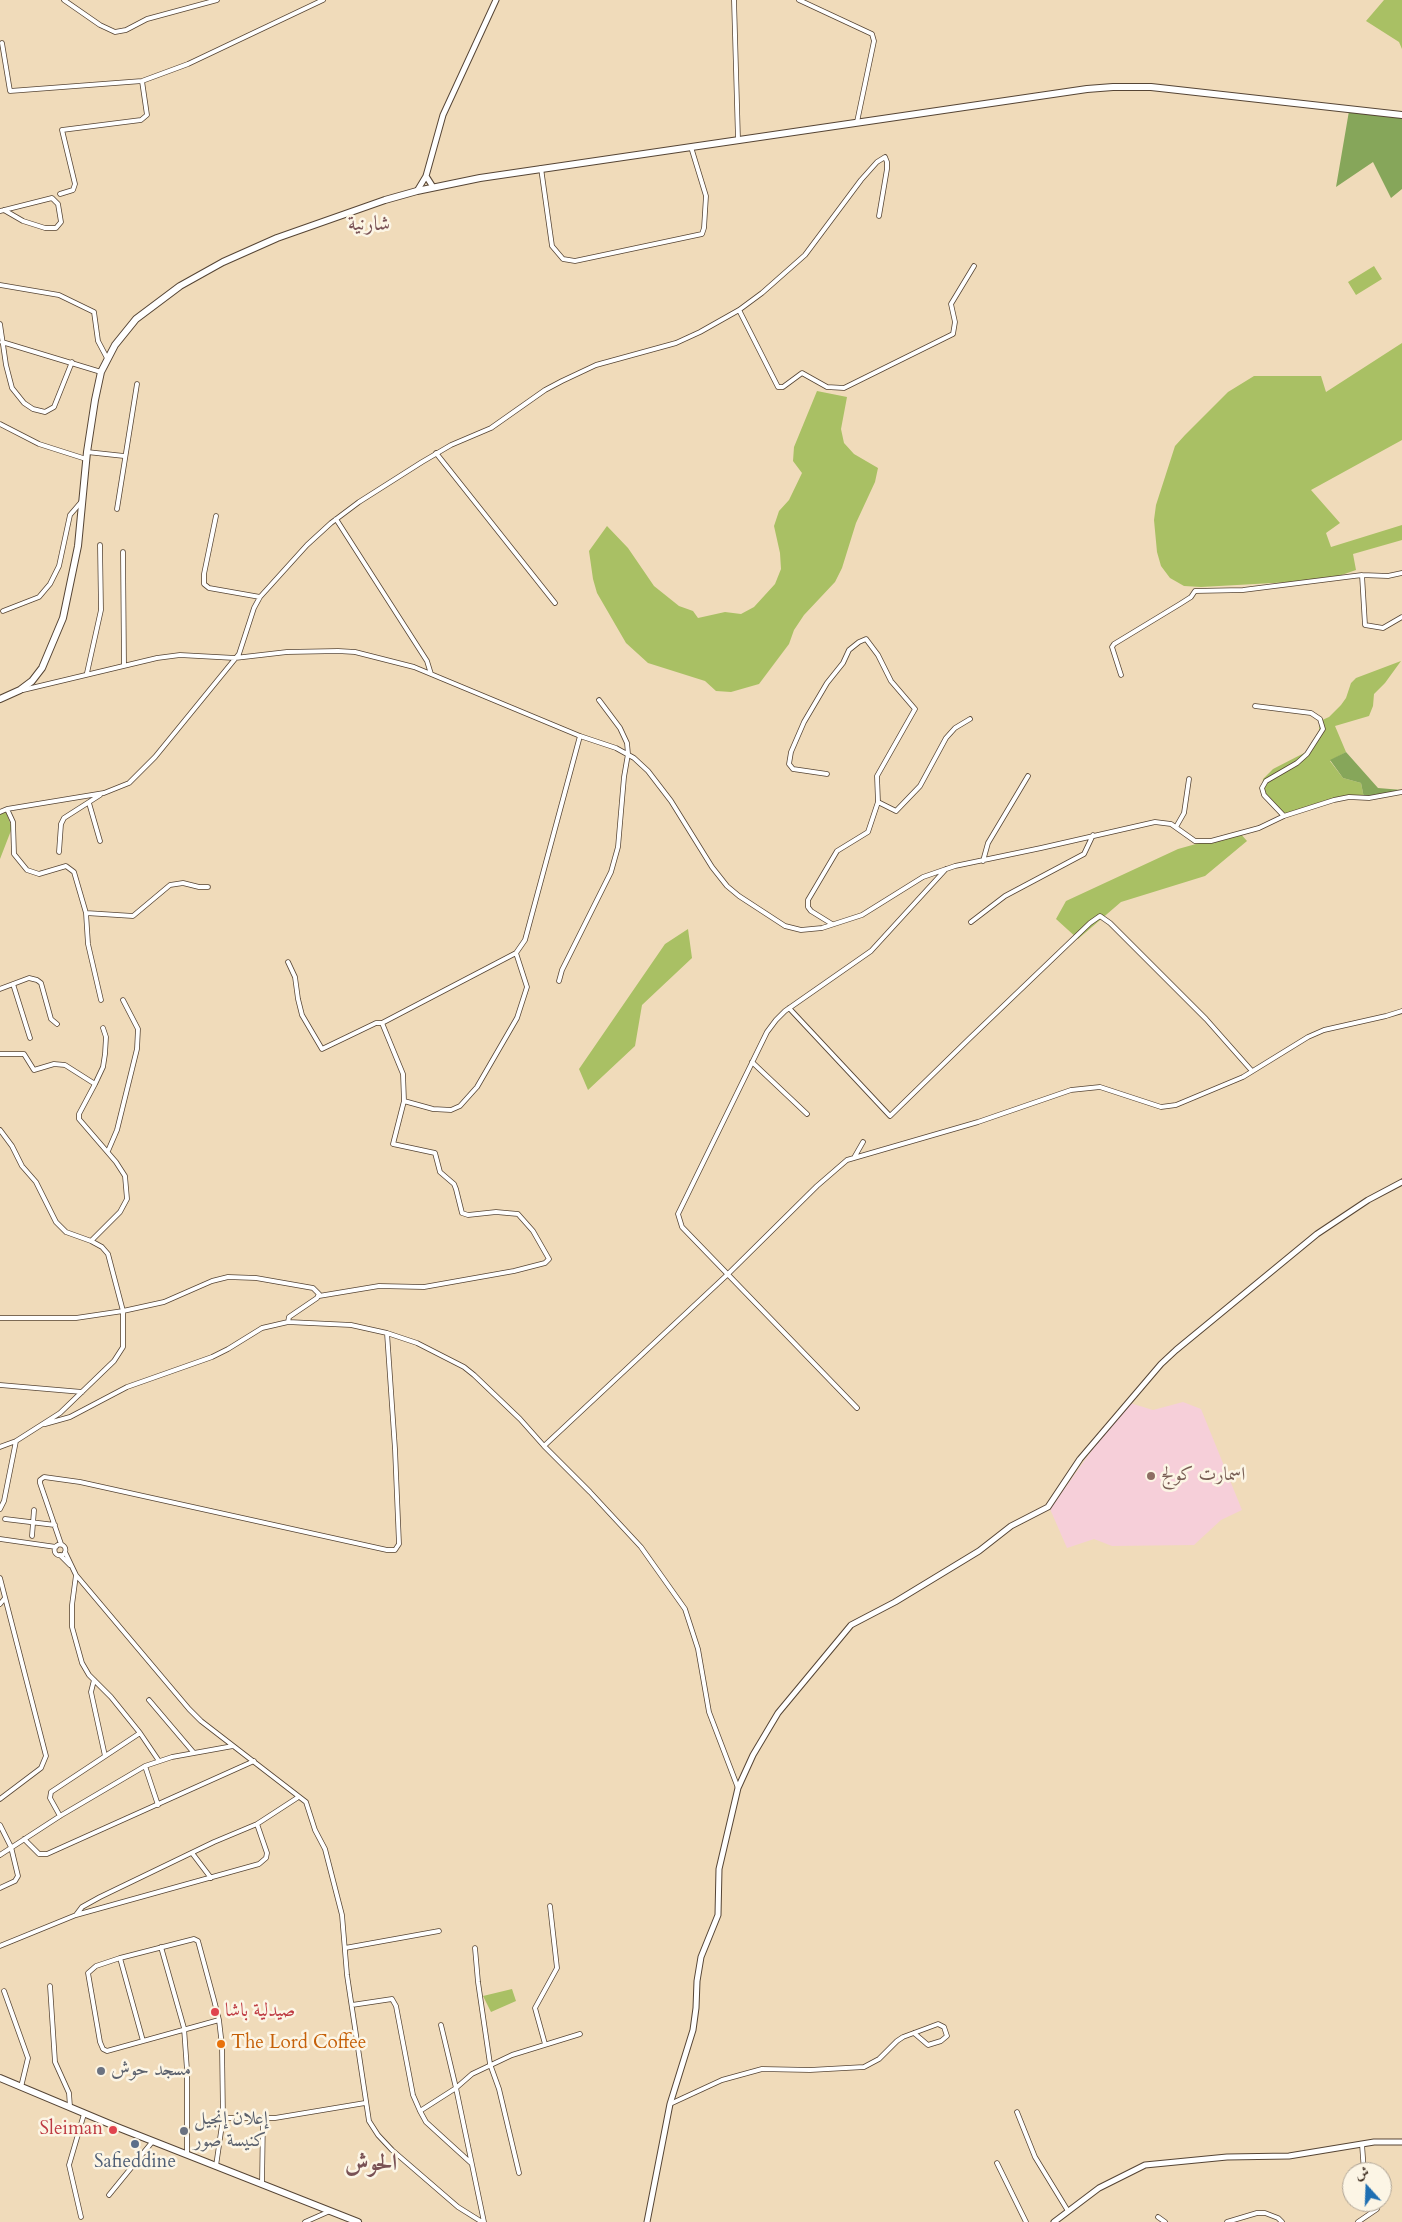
<!DOCTYPE html>
<meta charset="utf-8">
<style>
body{margin:0}
#map{position:relative;width:1402px;height:2222px;overflow:hidden;background:#f0dbba;font-family:Cardo,Amiri,serif}
canvas{display:block}
.north{position:absolute;left:1342px;top:2162px;width:50px;height:50px;box-sizing:border-box;background:#fcf5e5;border:1px solid #afa495;border-radius:50%;rotate:340deg;font-size:14px;font-weight:700;line-height:20px;text-align:center;color:#3b2a1e}
.north::after{content:'';display:block;margin:auto;width:18px;height:22px;background:#1f6fb2;clip-path:polygon(50% 0,100% 100%,50% 72%,0 100%)}
</style>
<div id="map">
<canvas width="1402" height="2222"></canvas>
<div class="north">ش</div>
</div>
<script>
const ctx = document.querySelector('canvas').getContext('2d');
ctx.lineJoin = 'round';
function paint(path, color) { ctx.fillStyle = color; ctx.fill(path, 'evenodd'); }
const poly = rows => new Path2D(rows.map(r => 'M' + r).join(''));
function trace(path, color, width, dash) { ctx.strokeStyle = color; ctx.lineWidth = width; ctx.lineCap = dash ? 'butt' : 'round'; ctx.setLineDash(dash || []); ctx.stroke(path); }
function write(font, color, halo, rows, align = 'center') {
  ctx.font = font + ' Cardo,Amiri,serif'; ctx.lineWidth = 5; ctx.setLineDash([]); ctx.textBaseline = 'middle'; ctx.strokeStyle = halo; ctx.fillStyle = color; for (const [text, x, y, turn = 0] of rows) {
    ctx.save(); ctx.translate(x, y); ctx.rotate((+turn || 0) * Math.PI / 180); ctx.textAlign = isNaN(turn) ? turn : align; if (halo) ctx.strokeText(text, 0, 0); ctx.fillText(text, 0, 0); ctx.restore();
  }
}
paint(poly([
 [1183,1402,1201,1409,1242,1510,1221,1520,1194,1545,1112,1546,1094,1539,1067,1548,1050,1509,1097,1443,1130,1403,1153,1410]
]), '#f6cfd9');
paint(poly([
 [1384,0,1402,0,1402,49,1399,42,1366,21],
 [1374,266,1382,279,1356,295,1348,282],
 [1402,343,1402,440,1311,490,1340,523,1326,533,1331,547,1402,525,1402,540,1353,554,1356,570,1327,580,1201,587,1184,586,1170,578,1161,566,1157,552,1154,520,1156,505,1175,446,1185,435,1228,392,1254,376,1321,376,1326,392],
 [817,391,847,397,841,429,844,443,854,454,878,468,875,482,856,523,842,568,835,582,804,615,794,630,789,644,759,684,731,692,716,691,705,681,648,663,626,643,597,593,593,579,589,551,607,526,628,548,654,586,679,606,693,611,698,618,725,612,741,614,754,607,775,584,781,569,780,553,774,526,779,511,789,500,802,473,793,461,794,447],
 [1401,661,1385,683,1374,694,1373,706,1369,716,1335,726,1346,752,1330,761,1343,778,1361,783,1364,798,1322,802,1280,816,1266,798,1262,787,1263,779,1273,769,1310,750,1318,739,1320,721,1329,717,1341,705,1346,698,1351,683,1356,678],
 [6,812,12,828,0,859,0,814],
 [1239,832,1247,841,1205,876,1121,902,1078,939,1056,919,1066,901,1178,849],
 [688,929,692,958,642,1005,635,1046,588,1090,579,1069,665,944],
 [512,1989,516,2001,491,2012,483,1996]
]), '#a9c064');
paint(poly([
 [1349,111,1402,116,1402,189,1391,198,1373,162,1336,187],
 [1346,752,1378,788,1402,790,1364,798,1361,783,1343,778,1330,760]
]), '#86a65a');
const minor = poly([
 [64,0,100,25,115,32,126,30,147,19,217,0],
 [734,0,738,139],
 [799,0,872,34,874,41,857,122],
 [2,43,10,91,142,81,188,64,323,0],
 [541,168,552,246,563,259,575,261,702,234,704,228,706,196,691,147],
 [60,194,73,190,75,184,62,130,141,120,147,115,142,81],
 [0,211,52,198,58,204,61,222,56,228,45,228,23,221,4,210],
 [0,285,59,295,94,312,98,341,107,358],
 [739,310,778,387,783,387,802,373,827,387,844,388,953,334,955,322,951,304,974,266],
 [0,324,6,365,12,388,24,403,33,409,45,412,54,407,72,362],
 [2,342,101,372],
 [0,424,39,444,86,459],
 [87,452,124,456],
 [436,453,555,603],
 [117,509,137,384],
 [216,516,204,574,204,584,209,588,260,597],
 [336,519,427,661,431,674],
 [123,552,124,665],
 [1362,575,1365,625,1383,628,1402,617],
 [3,611,39,597,50,584,59,566,70,515,82,501],
 [87,673,101,610,100,545],
 [1121,675,1112,647,1114,644,1180,604,1191,597,1195,591,1243,590,1362,575,1388,576,1402,573],
 [23,690,157,658,180,655,235,658,287,652,338,651,355,652,414,667,580,736,616,748,634,758,648,771,671,801,712,867,727,886,739,896,785,926,801,930,822,928,862,915,923,877,955,866,1041,848,1155,822,1171,824,1195,841,1211,841,1259,828,1284,816,1334,800,1349,797,1369,798,1402,792],
 [1255,706,1311,713,1320,719,1323,729,1307,754,1297,763,1266,781,1262,788,1264,795,1284,816],
 [827,774,793,769,789,764,791,752,804,722,827,683,843,663,849,650,859,642,866,639,878,655,891,681,915,709,877,776,878,802,868,832,837,851,808,900,808,907,811,911,832,924],
 [878,802,896,811,920,786,946,738,955,728,970,719],
 [89,803,100,841],
 [7,809,13,822,14,854,27,870,39,874,66,866,74,872,86,913,88,944,101,1000],
 [0,812,7,809,104,793,129,783,155,757,239,654,254,608,260,597,307,545,331,523,359,502,422,462,451,445,491,428,545,390,562,381,596,365,676,343,700,332,739,310,762,293,805,255,861,180,877,162,885,157,887,162,887,169,879,216],
 [1176,827,1184,813,1189,779],
 [59,852,61,824,64,818,100,795],
 [983,861,988,843,1028,776],
 [86,913,133,916,170,885,183,883,199,887,208,887],
 [971,922,1005,896,1084,854,1093,835],
 [288,962,295,977,298,999,302,1015,322,1049,376,1023,382,1023,516,953,525,940,580,736],
 [559,981,562,970,611,872,618,847,624,777,628,754,627,743,620,728,599,700],
 [13,984,30,1038],
 [0,989,29,978,37,980,41,983,51,1019,57,1024],
 [789,1008,890,1116,970,1038,1090,923,1100,916,1110,923,1206,1019,1252,1071],
 [0,1054,24,1054,34,1070,54,1064,65,1065,95,1084,79,1114,79,1119,116,1162,125,1176,127,1199,120,1212,91,1241],
 [752,1062,807,1114],
 [95,1084,103,1067,105,1054,106,1037,103,1028],
 [404,1101,433,1109,451,1110,460,1106,477,1087,517,1018,527,987,516,953],
 [0,1130,12,1146,22,1166,36,1182,56,1222,66,1232,91,1241,102,1247,108,1254,123,1311,123,1347,114,1361,60,1413,16,1441,0,1447],
 [108,1151,117,1130,137,1049,138,1029,123,1000],
 [855,1156,863,1142],
 [319,1296,379,1286,424,1287,514,1271,545,1263,549,1259,533,1231,518,1214,496,1212,468,1215,462,1213,456,1189,454,1184,440,1172,435,1153,393,1144,404,1101,403,1074,382,1023],
 [0,1318,76,1318,123,1311,164,1302,212,1281,228,1277,256,1278,313,1288,319,1294,317,1298,289,1317,288,1322,351,1325,387,1333,417,1343,464,1367,474,1375,520,1419,544,1446],
 [0,1385,82,1392],
 [857,1408,682,1227,678,1214,767,1032,776,1020,785,1011,871,951,946,869],
 [45,1424,70,1417,127,1387,212,1357,228,1349,262,1328,288,1322],
 [0,1509,4,1501,16,1441],
 [5,1519,55,1525],
 [32,1536,34,1510],
 [0,1539,56,1547],
 [61,1544,40,1483,40,1480,44,1477,80,1482,387,1550,395,1550,399,1544,395,1449,387,1333],
 '54.5 1550a5.5 5.5 0 1 1 11 0a5.5 5.5 0 1 1-11 0Z',
 [65,1552,76,1575,189,1709,201,1721,306,1802,315,1830,325,1849,342,1915,347,1975,369,2121,378,2135,392,2150,458,2207,482,2222],
 [60,1555,70,1565],
 [76,1575,72,1605,72,1627,82,1663,89,1675,111,1697,140,1733,159,1761],
 [0,1578,46,1756,41,1768,0,1799],
 [0,1604,5,1598],
 [94,1680,91,1692,105,1756],
 [149,1700,194,1753],
 [145,1766,158,1805],
 [738,1788,709,1712,698,1649,685,1609,641,1547,590,1492,544,1446,728,1274,817,1186,847,1160,978,1122,1071,1090,1100,1087,1161,1107,1176,1105,1243,1077,1308,1037,1324,1030,1386,1016,1402,1011],
 [60,1816,50,1798,51,1792,140,1733],
 [0,1825,11,1847,18,1876,15,1881,0,1888],
 [24,1839,39,1854,47,1854,254,1761],
 [192,1853,211,1878],
 [0,1855,60,1816,145,1766,172,1757,233,1746],
 [76,1915,259,1864,266,1858,267,1853,257,1824],
 [0,1946,76,1915,82,1907,100,1897,214,1842,257,1824,297,1798],
 [161,1947,184,2028,187,2070,187,2154],
 [345,1948,439,1931],
 [475,1948,478,1982,490,2064,499,2089,519,2173],
 [120,1958,143,2041],
 [50,1986,55,2062,69,2093,70,2107],
 [4,1991,28,2058,21,2087],
 [352,2005,392,1999,396,2006,413,2095,420,2111,426,2122,471,2163],
 [545,2044,535,2008,557,1968,550,1906],
 [670,2104,722,2080,762,2069,810,2070,864,2067,879,2059,897,2041,903,2037,938,2024,944,2027,947,2036,941,2041,928,2045,914,2033],
 [420,2111,456,2088,441,2025],
 [1017,2112,1035,2157,1068,2211],
 [223,2118,275,2118,365,2103],
 [1362,2144,1364,2172],
 [997,2163,1026,2222],
 [216,2166,223,2118,222,2046,219,2020,214,2000,198,1941,194,1939,120,1958,96,1966,88,1973,100,2042,103,2049,107,2051,219,2020],
 [262,2184,263,2118],
 [109,2195,153,2141],
 [81,2217,69,2165,84,2114],
 [1158,2217,1165,2222],
 [305,2222,330,2211],
 [484,2222,456,2088,472,2074,512,2055,580,2034],
 [1227,2222,1257,2213,1265,2213,1278,2218,1282,2222],
 [1358,2222,1377,2209,1379,2202]
]);
const tertiary = poly([
 [426,176,433,187],
 [417,191,426,176,443,115,496,0],
 [647,2222,670,2104,693,2030,696,2008,697,1981,701,1957,718,1915,719,1869,738,1788,753,1755,778,1713,851,1625,895,1602,979,1551,1011,1526,1048,1507,1080,1459,1161,1364,1176,1350,1317,1234,1368,1200,1402,1182],
 [1054,2222,1099,2188,1145,2165,1227,2157,1289,2156,1374,2142,1402,2142]
]);
const primary = poly([
 [0,699,20,690,32,681,42,668,63,618,78,546,87,452,95,400,101,372,115,345,136,319,180,286,223,262,277,238,385,200,417,191,480,178,1087,89,1113,87,1151,87,1402,115],
 [0,2078,117,2127,358,2222]
]);
trace(minor, '#564535', 5.5);
trace(tertiary, '#564535', 7);
trace(primary, '#564535', 8);
trace(minor, '#fff', 4);
trace(tertiary, '#fff', 5);
trace(primary, '#fff', 6);
for (const [x, y, r, color] of [
 [1151,1476,5,"#8d6e63"],
 [215,2012,5,"#e0444e"],
 [221,2044,5,"#e8710a"],
 [101,2071,5,"#6b7280"],
 [113,2130,5,"#e0444e"],
 [184,2131,5,"#6b7280"],
 [135,2144,5,"#5c6f8a"]
]) { const dot = new Path2D(); dot.arc(x, y, r, 0, 2 * Math.PI); ctx.fillStyle = color; ctx.fill(dot); trace(dot, '#fcf5e5', 2); }
write('19px', '#785e54', '#fcf5e5', [
 ["اسمارت كولج",1161,1476]
], 'left');
write('19px', '#be3a42', '#fcf5e5', [
 ["صيدلية باشا",225,2012],
 ["Sleiman",103,2130,"right"]
], 'left');
write('19px', '#c56008', '#fcf5e5', [
 ["The Lord Coffee",231,2044]
], 'left');
write('19px', '#5b616d', '#fcf5e5', [
 ["مسجد حوش",111,2071],
 ["إعلان إنجيل",194,2120],
 ["كنيسة صور",194,2142]
], 'left');
write('19px', '#4e5e75', '#fcf5e5', [
 ["Safieddine",135,2163]
]);
write('21px', '#795255', '#fcf5e5', [
 ["شارنية",369,225]
]);
write('bold 24px', '#795255', '#fcf5e5', [
 ["الحوش",371,2164]
]);
</script>
